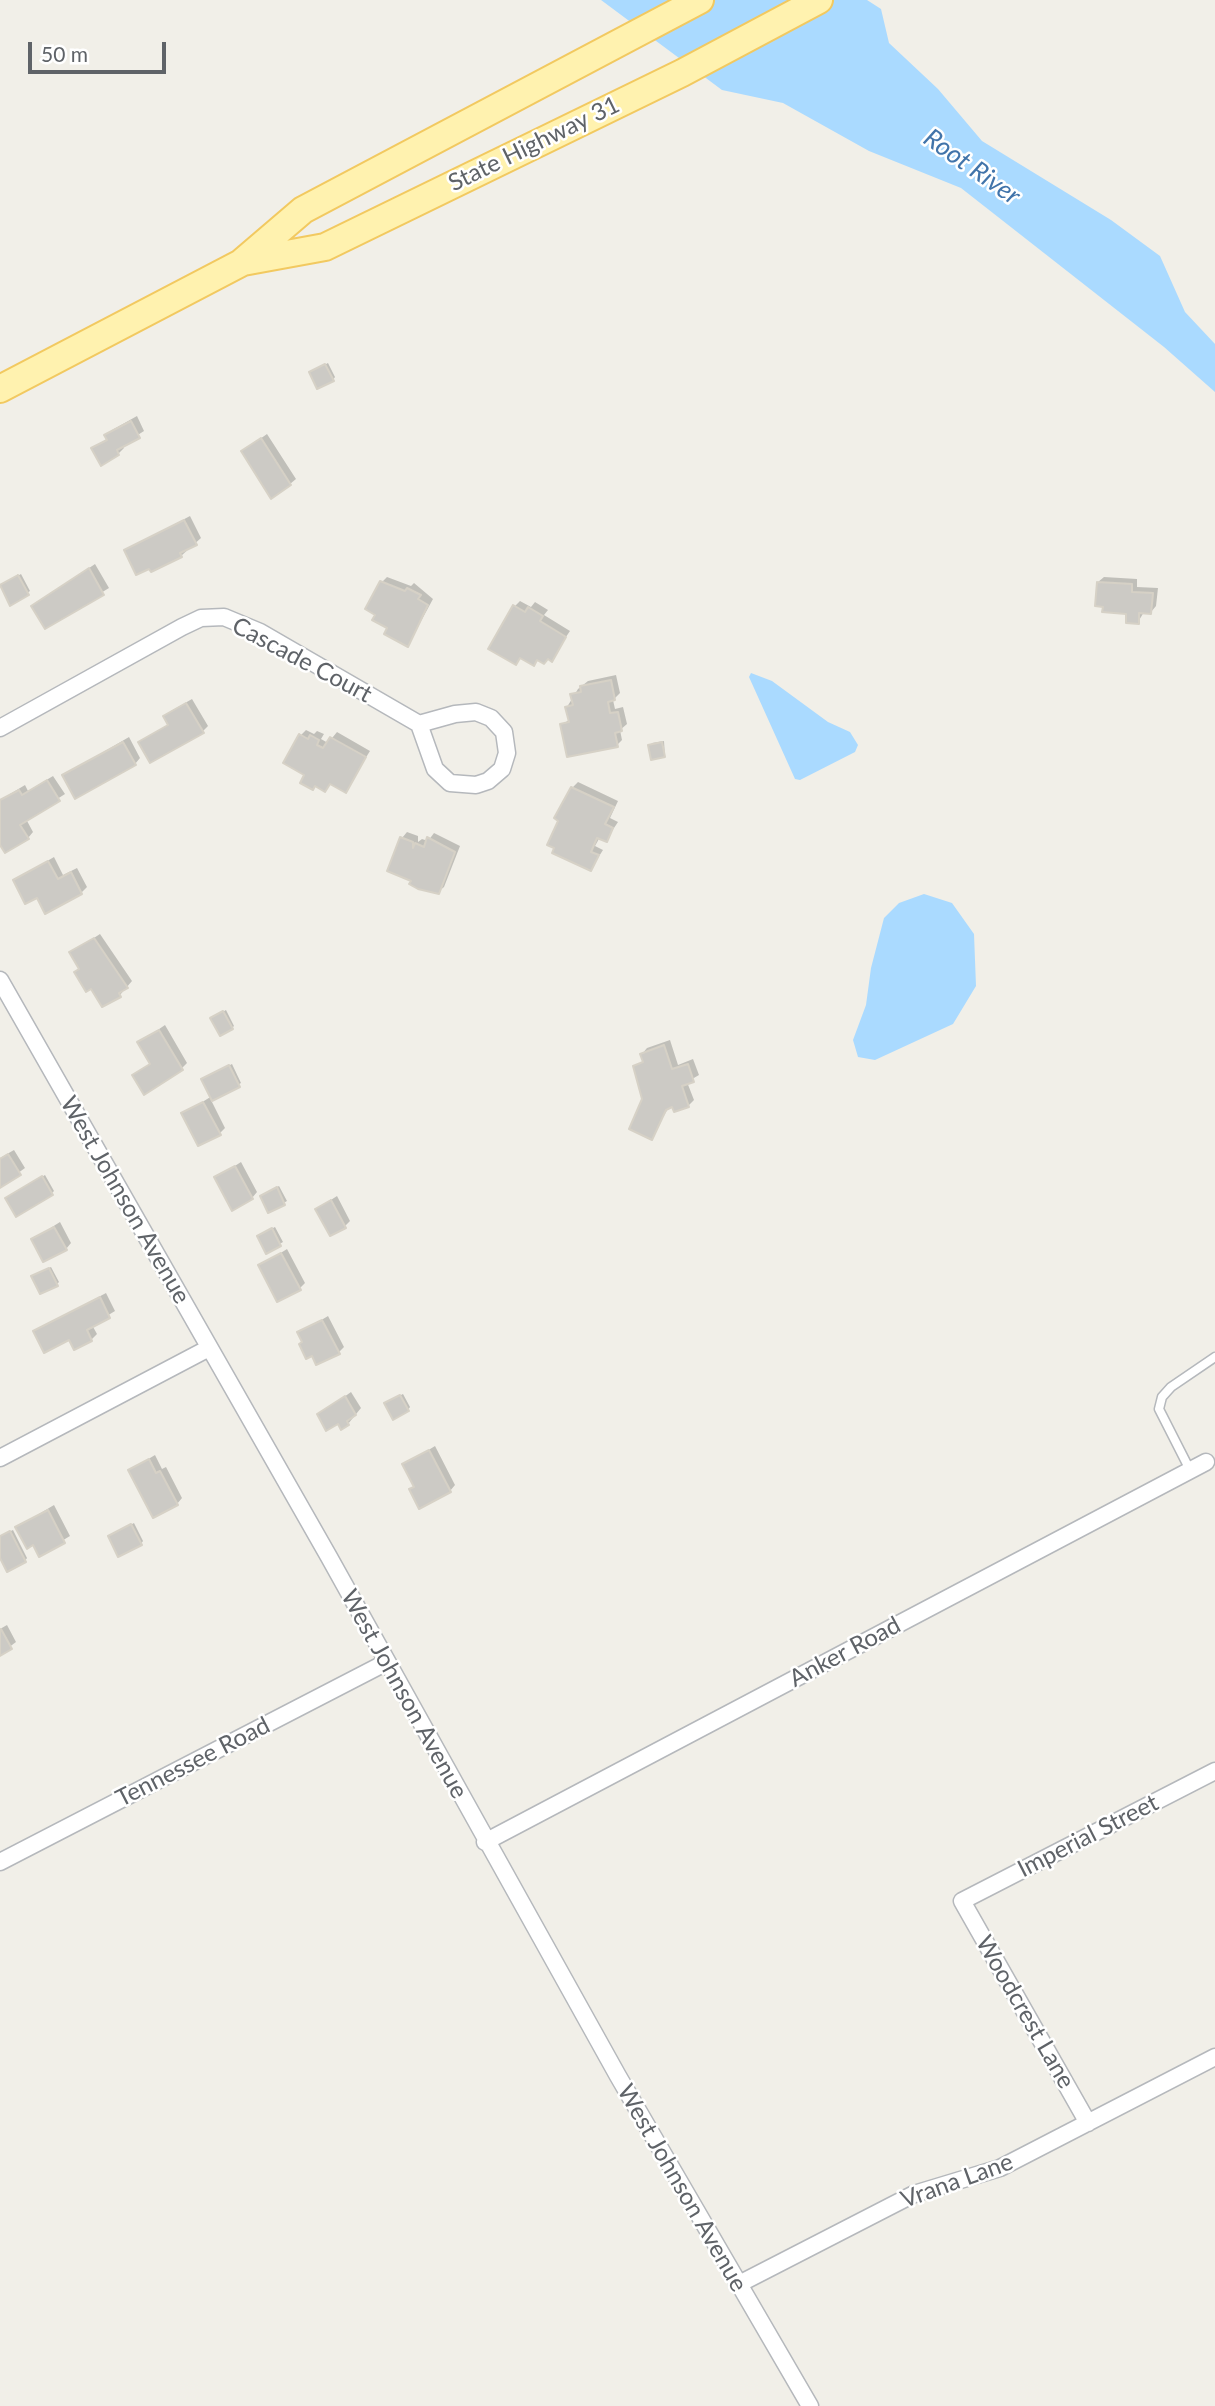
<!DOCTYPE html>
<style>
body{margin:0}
#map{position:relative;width:1215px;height:2406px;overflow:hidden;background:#f1efe8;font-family:Lato,sans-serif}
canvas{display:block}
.scale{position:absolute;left:28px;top:42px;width:138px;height:32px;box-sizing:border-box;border:4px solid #5f6368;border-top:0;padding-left:9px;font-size:21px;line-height:24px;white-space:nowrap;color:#5f6368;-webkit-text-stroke:5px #fff;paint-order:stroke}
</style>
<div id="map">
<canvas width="1215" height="2406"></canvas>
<div class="scale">50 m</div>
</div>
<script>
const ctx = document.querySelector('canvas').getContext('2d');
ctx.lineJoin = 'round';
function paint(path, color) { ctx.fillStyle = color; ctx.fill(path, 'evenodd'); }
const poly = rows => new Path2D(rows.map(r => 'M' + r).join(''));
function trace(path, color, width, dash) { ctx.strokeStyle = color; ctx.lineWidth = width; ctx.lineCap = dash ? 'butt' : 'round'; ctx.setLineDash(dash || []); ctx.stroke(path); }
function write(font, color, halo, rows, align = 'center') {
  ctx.font = font + ' Lato,sans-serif'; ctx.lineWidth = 5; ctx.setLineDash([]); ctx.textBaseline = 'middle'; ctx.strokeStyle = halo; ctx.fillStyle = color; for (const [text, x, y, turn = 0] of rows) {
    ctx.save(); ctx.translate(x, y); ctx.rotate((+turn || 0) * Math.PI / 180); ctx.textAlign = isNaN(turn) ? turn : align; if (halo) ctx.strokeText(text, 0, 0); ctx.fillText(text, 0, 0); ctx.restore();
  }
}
paint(poly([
 [601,0,867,0,881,9,889,43,938,89,982,141,1111,220,1160,256,1185,312,1215,344,1215,392,1164,347,961,188,869,151,783,103,722,90],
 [751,673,772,681,828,722,850,732,858,745,855,752,800,780,795,779,749,677],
 [924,894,952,903,974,934,976,986,953,1024,875,1060,858,1057,853,1040,866,1005,871,968,884,918,899,903]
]), '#aadaff');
paint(poly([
 [328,363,335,377,333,380,311,372],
 [137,416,144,431,122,445,124,448,118,454,93,448,108,438,112,430],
 [267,434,296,479,290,484,243,451],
 [190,516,201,538,181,556,126,550],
 [95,564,109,588,45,627,33,606],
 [21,574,30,591,10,604,0,586],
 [387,577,411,586,414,583,433,599,408,645,390,628,382,582],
 [1104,577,1137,579,1137,587,1158,588,1156,606,1151,612,1144,612,1138,622,1098,582],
 [520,601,531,607,535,602,548,610,544,615,570,631,551,659,522,657,516,663,515,606],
 [616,675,620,693,613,700,615,709,623,707,627,724,620,730,622,740,617,745,562,725,570,719,567,707,578,689,588,681],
 [192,699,208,726,202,732,140,742,169,724,165,716,171,711],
 [306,730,314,734,317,731,324,734,321,739,328,743,337,732,370,751,345,791,331,783,325,790,307,774,300,736],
 [129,737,140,758,135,764,64,775],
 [664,741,665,756,650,746,652,743],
 [53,776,65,794,26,819,33,832,28,838,0,842,0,800,25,785,28,791],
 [578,782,618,801,610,818,618,822,606,840,600,837,595,846,603,850,591,869,572,788],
 [407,832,418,836,418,842,422,839,428,841,434,833,460,846,444,887,438,892,402,838],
 [54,857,63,875,77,868,87,887,81,893,37,896,15,880],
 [100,934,132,981,120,995,80,968,71,953],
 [226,1010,234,1026,232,1028,215,1016],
 [165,1025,187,1063,181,1069,134,1075,151,1063,140,1042],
 [670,1040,678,1065,693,1059,699,1075,687,1082,694,1100,688,1106,669,1107,651,1138,635,1067,644,1060,642,1054,647,1048],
 [232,1064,241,1083,211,1100,225,1128,220,1133,183,1114,212,1096,205,1078],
 [14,1150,25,1168,0,1186,0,1158],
 [241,1162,257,1192,252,1198,216,1178],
 [45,1175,54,1191,52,1193,9,1196],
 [279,1186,287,1201,269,1211,262,1196],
 [337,1196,350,1221,345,1226,317,1209],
 [60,1222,71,1243,66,1249,33,1239],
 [275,1227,283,1242,267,1251,261,1234],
 [287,1249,305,1283,300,1288,260,1266],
 [51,1267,59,1282,57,1284,36,1274],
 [106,1293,115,1311,92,1325,97,1334,91,1340,35,1331],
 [328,1316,344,1347,339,1352,304,1342,300,1333],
 [351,1392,361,1408,348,1424,319,1415],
 [403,1394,410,1407,408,1410,389,1401],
 [435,1446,455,1485,450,1491,411,1489,415,1486,404,1465],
 [155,1455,162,1469,166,1467,182,1498,177,1504,130,1470],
 [54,1505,70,1536,40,1554,34,1543,17,1527],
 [134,1523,143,1541,141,1544,110,1536],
 [13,1530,27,1558,25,1561,0,1554,0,1536],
 [7,1625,16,1642,0,1654,0,1629]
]), '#0003');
const building = poly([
 [325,364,334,381,317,389,309,372,325,364],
 [131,421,140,438,117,450,119,455,101,466,91,448,107,440,104,435,131,421],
 [261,438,291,485,271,499,241,451,261,438],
 [184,520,197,545,180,553,182,557,151,572,149,569,136,575,124,550,184,520],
 [89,568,104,595,45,629,31,606,89,568],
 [18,575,29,595,10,606,0,585,18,575],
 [380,581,405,591,407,588,421,595,418,599,428,605,408,647,384,634,387,628,372,620,375,615,365,609,380,581],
 [1097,582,1132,584,1132,592,1153,593,1151,614,1139,613,1139,624,1126,623,1126,614,1102,612,1103,607,1095,606,1097,582],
 [513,605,525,612,528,607,543,616,540,621,566,637,552,662,548,659,544,664,537,660,534,666,520,658,516,665,488,649,513,605],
 [611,680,615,700,608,702,610,713,618,712,622,731,615,733,618,747,567,757,560,724,569,722,565,707,573,705,570,694,581,692,580,686,611,680],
 [186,703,204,733,150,763,138,742,168,725,163,716,186,703],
 [299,734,308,739,310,735,319,740,317,745,323,748,330,737,366,757,346,793,330,784,325,792,315,786,313,790,300,783,304,775,283,763,299,734],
 [123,742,136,765,75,799,62,775,123,742],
 [662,742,665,757,651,760,648,745,662,742],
 [47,780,60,801,20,825,29,839,5,853,0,845,0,800,19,790,22,795,47,780],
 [571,787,614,807,605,824,613,828,607,842,597,838,591,852,599,855,591,871,552,853,554,848,547,845,558,821,554,818,571,787],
 [400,837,413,842,413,848,415,843,424,847,427,837,455,852,439,894,418,889,409,884,411,881,387,871,400,837],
 [48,861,58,879,71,872,82,894,45,914,37,898,25,904,13,880,48,861],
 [94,938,128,988,119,993,121,997,102,1007,91,989,86,992,74,972,79,969,69,952,94,938],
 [223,1011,233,1029,220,1036,210,1018,223,1011],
 [159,1030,183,1070,144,1095,132,1075,150,1064,137,1042,159,1030],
 [664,1045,672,1069,688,1064,694,1082,682,1086,689,1107,674,1112,672,1107,666,1110,652,1140,629,1129,642,1099,633,1066,643,1062,640,1054,664,1045],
 [229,1065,240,1087,212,1101,201,1079,229,1065],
 [203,1102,221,1135,198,1146,181,1113,203,1102],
 [8,1154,21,1175,0,1188,0,1159,8,1154],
 [235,1166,253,1199,232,1211,214,1177,235,1166],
 [42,1176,53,1195,16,1217,5,1198,42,1176],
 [277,1187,285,1205,268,1213,260,1196,277,1187],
 [331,1200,346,1228,330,1236,315,1209,331,1200],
 [54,1227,67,1250,43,1262,31,1239,54,1227],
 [272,1228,281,1246,266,1254,257,1236,272,1228],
 [281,1253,301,1290,277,1302,258,1265,281,1253],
 [49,1268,58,1286,40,1294,31,1276,49,1268],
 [100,1297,110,1318,87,1330,92,1341,74,1350,69,1340,44,1353,33,1331,100,1297],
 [322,1320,340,1354,316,1365,312,1356,306,1359,299,1344,302,1342,297,1332,322,1320],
 [400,1395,409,1411,393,1420,384,1403,400,1395],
 [345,1396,356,1415,347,1421,349,1425,341,1430,338,1424,326,1431,317,1414,345,1396],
 [429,1450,451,1492,419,1509,409,1489,414,1487,402,1464,429,1450],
 [149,1459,156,1473,160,1471,178,1505,153,1518,128,1470,149,1459],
 [48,1510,65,1543,39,1557,33,1545,27,1549,15,1527,48,1510],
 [131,1524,142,1545,118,1557,108,1536,131,1524],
 [10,1531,26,1562,7,1572,0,1558,0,1536,10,1531],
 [1,1629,12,1649,0,1656,0,1630,1,1629]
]);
paint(building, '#cccac5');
trace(building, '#d6d1c6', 2);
const service = poly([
 [1190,1470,1159,1409,1162,1397,1171,1387,1215,1357]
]);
const minor = poly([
 [0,728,182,627,201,618,224,617,260,632,419,724,435,769,450,783,476,785,488,781,502,769,507,753,504,732,491,718,476,712,455,714,419,724],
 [0,980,329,1557,618,2076,810,2406],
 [0,1458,209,1348],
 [485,1842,1206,1462],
 [0,1862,387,1662],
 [1088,2123,962,1901,1215,1771],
 [737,2285,914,2194,1000,2168,1215,2057]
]);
const primary = poly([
 [243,262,325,247,682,73,819,0],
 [0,389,241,263,303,210,700,0]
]);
trace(service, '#b5b8bc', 11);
trace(minor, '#b5b8bc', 19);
trace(primary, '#f2c960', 30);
trace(service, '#fff', 8);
trace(minor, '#fff', 16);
trace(primary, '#fff2af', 26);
write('24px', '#5f6368', '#fff', [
 ["State Highway 31",534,144,-26],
 ["Cascade Court",302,660,28],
 ["West Johnson Avenue",125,1200,60],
 ["Anker Road",845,1652,-28],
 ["West Johnson Avenue",404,1694,61],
 ["Tennessee Road",193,1762,-27],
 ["Imperial Street",1088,1836,-27],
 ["Woodcrest Lane",1025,2012,60],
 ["Vrana Lane",957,2181,-20],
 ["West Johnson Avenue",682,2188,60]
]);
write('italic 26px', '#4174aa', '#fff', [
 ["Root River",972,167,35]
]);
</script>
